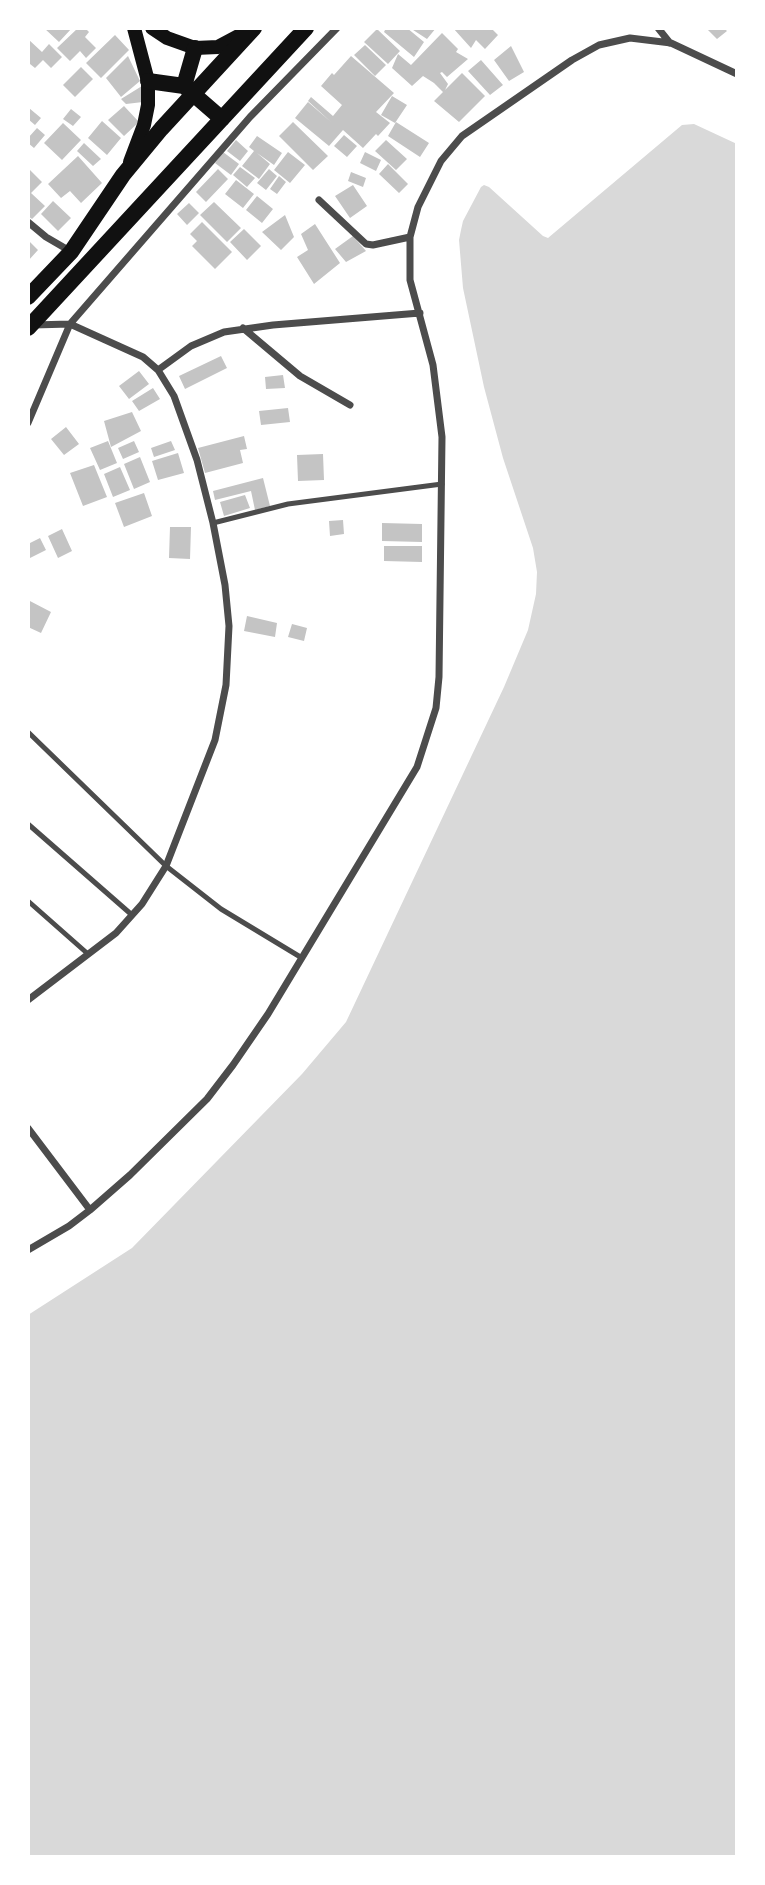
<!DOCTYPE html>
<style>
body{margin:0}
#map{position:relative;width:765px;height:1885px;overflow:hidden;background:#fff;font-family:Merriweather,serif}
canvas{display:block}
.frame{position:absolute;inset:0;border:30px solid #fff;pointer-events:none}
</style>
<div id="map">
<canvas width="765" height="1885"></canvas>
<div class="frame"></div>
</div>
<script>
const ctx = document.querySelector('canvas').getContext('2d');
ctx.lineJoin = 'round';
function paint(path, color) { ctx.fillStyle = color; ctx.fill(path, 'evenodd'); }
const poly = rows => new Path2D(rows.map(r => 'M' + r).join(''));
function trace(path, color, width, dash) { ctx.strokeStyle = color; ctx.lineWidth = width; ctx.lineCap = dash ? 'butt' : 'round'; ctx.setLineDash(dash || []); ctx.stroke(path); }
paint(poly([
 [694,124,737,144,737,1857,28,1857,28,1315,132,1248,302,1074,346,1022,504,687,528,630,536,594,537,572,533,548,503,458,484,387,463,288,459,240,461,230,463,221,481,187,484,185,489,187,543,236,548,238,682,125]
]), '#d9d9d9');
paint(poly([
 [44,28,72,28,59,42],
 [78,28,85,28,89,32,85,37,96,48,86,58,80,51,70,61,57,48],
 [386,28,407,28,424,42,414,57,384,32],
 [410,28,436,28,427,39],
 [453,28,491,28,498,35,485,49,476,40,471,48],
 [706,28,724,28,727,31,717,39],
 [377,29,400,51,388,64,364,42],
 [442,33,458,49,456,52,468,59,447,77,442,72,440,73,448,84,445,90,462,73,485,96,459,122,434,101,443,92,434,83,423,76,412,86,392,68,398,54,411,65],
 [115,35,129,50,101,78,86,63],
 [28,39,42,52,49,44,62,57,51,68,43,60,35,68,30,64,28,66],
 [365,45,386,65,375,76,354,55],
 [511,46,524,72,509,81,494,60],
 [128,56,140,81,121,97,106,78],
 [351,56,394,93,376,112,390,123,378,136,376,134,363,148,343,130,329,146,295,118,308,102,331,122,308,101,311,97,333,116,342,105,321,86,332,73,334,75],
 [481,60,503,85,490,95,468,71],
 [81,67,93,79,75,97,63,85],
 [142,86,143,102,126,104,121,99],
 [392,96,407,105,395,123,381,115],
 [124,106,139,122,124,136,108,120],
 [29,108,41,118,35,125,28,119],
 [71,109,81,117,73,126,63,119],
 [102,121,121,138,107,155,88,138],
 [293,122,328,156,313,170,279,136],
 [396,122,429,143,420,157,388,136],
 [63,123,81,140,62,160,44,143],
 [37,128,45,135,34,148,28,143,28,138],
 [344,135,357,146,347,157,334,146],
 [257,136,282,153,274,165,257,153,270,164,259,179,242,166,254,151,249,147],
 [236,140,248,151,240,161,227,151],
 [386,140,407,159,396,170,375,151],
 [84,143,101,159,93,166,77,151],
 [223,152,239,164,231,175,215,163],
 [288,152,305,165,290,183,274,170],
 [365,152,381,160,376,171,360,163],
 [78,156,102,183,81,203,70,191,61,198,48,184],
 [388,164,408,184,399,193,379,174],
 [240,167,255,178,247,187,233,175],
 [218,169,228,179,206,202,196,192],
 [269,169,277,176,266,190,257,183],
 [30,170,42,182,31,193,45,206,32,219,28,216,28,172],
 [351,172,366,178,363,187,348,181],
 [279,176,286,182,277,194,270,189],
 [236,180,254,194,243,208,225,194],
 [353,185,367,206,350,218,335,196],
 [257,196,273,209,262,223,246,210],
 [53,201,71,218,58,231,41,214],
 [214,202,241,228,227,242,200,215],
 [189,203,199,213,187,225,177,214],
 [285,215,294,237,281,250,262,232],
 [202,222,232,252,215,269,192,246,197,241,190,234],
 [315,224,340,263,314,284,297,257,308,250,301,234],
 [244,229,261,246,247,260,230,242],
 [353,236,366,251,346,262,335,249],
 [28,240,38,250,28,261],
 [221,356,227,368,185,389,179,376],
 [139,371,149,384,129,399,119,386],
 [283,375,285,388,266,389,265,377],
 [153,388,160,399,139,411,132,401],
 [288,408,290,422,261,425,259,411],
 [132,412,141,431,111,447,104,421],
 [66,427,79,444,64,455,51,439],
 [244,436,247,449,240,450,243,463,205,473,198,448],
 [108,441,117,463,100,470,90,448],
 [134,441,139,452,123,459,118,448],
 [171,441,175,450,154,457,151,448],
 [178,453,184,473,158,480,152,461],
 [323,454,324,480,298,481,297,455],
 [140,457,150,482,134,489,124,464],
 [94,465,107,497,83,506,70,473],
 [120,467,130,490,113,497,104,474],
 [263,478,270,506,255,510,251,491,215,500,213,491],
 [144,493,152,516,124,527,115,503],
 [245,495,250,508,224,516,220,502],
 [343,520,344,534,330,536,329,521],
 [382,523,422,524,422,542,382,541],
 [170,527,191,527,190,559,169,558],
 [62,529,72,551,58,558,48,536],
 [40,538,46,550,28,559,28,544],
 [384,546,422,546,422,562,384,561],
 [28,600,51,612,41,633,28,627],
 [247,616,277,623,275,637,244,631],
 [292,624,307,628,304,641,288,637]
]), '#c4c4c4');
trace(poly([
 [213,523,288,504,442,484],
 [28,732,166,866,221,909,302,958],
 [28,824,132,915],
 [28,901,88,954]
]), '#4c4c4c', 5);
trace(poly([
 [658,28,670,43],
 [319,200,366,244,373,245,410,237],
 [28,222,46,237,70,251],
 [243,328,300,376,350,405],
 [158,370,191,346,224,332,273,325,420,313],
 [28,423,70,324,250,117,337,28],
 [28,1000,116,933,142,904,166,866,215,740,226,685,229,626,225,585,213,523,197,460,174,396,158,370,143,357,70,324,33,325],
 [28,1128,90,1210],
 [28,1250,69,1226,90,1210,130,1175,207,1099,233,1065,268,1014,417,767,436,708,439,677,442,437,433,365,410,280,410,237,418,207,441,161,462,136,572,60,599,45,630,38,671,43,737,74]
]), '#4c4c4c', 7);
trace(poly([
 [152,28,167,38,195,48,218,47,248,31],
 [130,162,144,125,148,105,148,81,134,28]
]), '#111', 14);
trace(poly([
 [148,81,184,86,222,119],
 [184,86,195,48],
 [28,297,71,252,123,175,161,129,254,28],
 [28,328,306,28]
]), '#111', 16);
</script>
